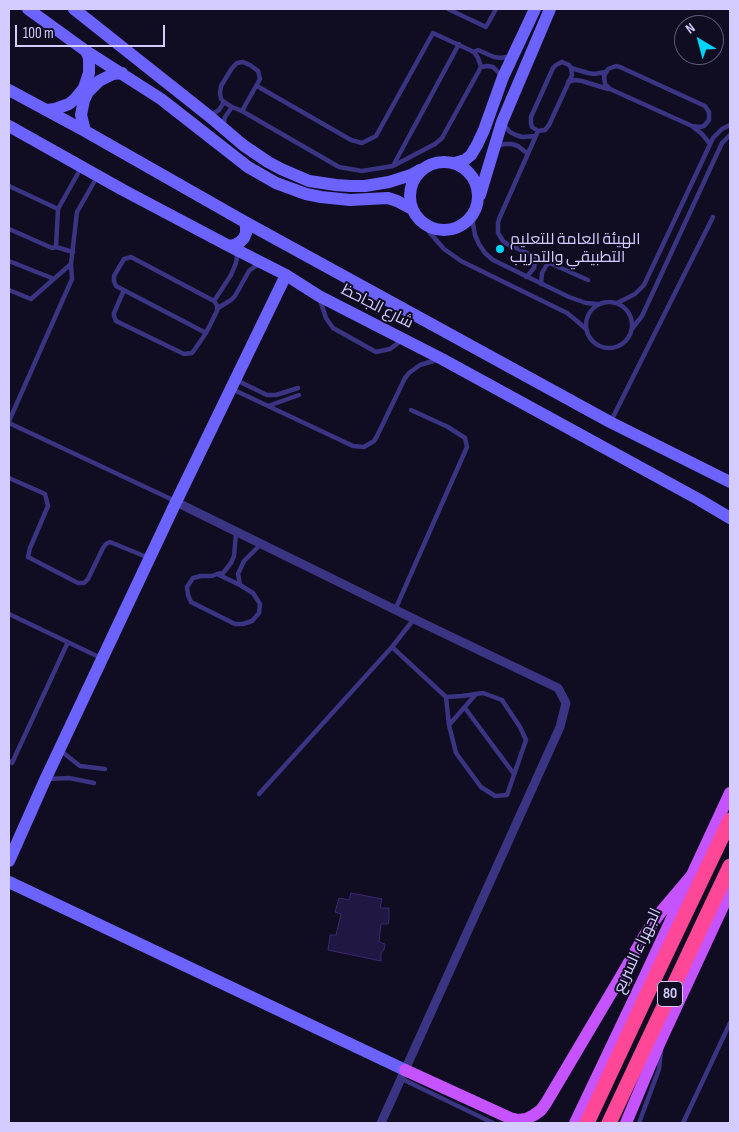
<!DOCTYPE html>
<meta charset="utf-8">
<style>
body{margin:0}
#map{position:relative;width:739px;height:1132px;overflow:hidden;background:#100c21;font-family:"Sofia Sans Condensed",sans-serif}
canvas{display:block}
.frame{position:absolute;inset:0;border:10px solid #d4ccff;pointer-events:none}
.north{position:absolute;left:674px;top:15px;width:50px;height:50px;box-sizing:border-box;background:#100c21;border:1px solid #5e597a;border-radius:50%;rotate:323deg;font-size:14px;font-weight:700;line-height:20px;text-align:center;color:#d4ccff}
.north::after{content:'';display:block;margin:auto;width:18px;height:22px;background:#00d5f7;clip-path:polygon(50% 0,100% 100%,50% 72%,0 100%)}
.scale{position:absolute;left:15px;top:25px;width:150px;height:22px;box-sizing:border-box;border:2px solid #d4ccff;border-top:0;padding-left:6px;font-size:15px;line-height:18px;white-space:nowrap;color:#d4ccff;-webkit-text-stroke:4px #100c21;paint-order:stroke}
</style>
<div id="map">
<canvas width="739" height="1132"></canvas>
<div class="frame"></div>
<div class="north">N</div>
<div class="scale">100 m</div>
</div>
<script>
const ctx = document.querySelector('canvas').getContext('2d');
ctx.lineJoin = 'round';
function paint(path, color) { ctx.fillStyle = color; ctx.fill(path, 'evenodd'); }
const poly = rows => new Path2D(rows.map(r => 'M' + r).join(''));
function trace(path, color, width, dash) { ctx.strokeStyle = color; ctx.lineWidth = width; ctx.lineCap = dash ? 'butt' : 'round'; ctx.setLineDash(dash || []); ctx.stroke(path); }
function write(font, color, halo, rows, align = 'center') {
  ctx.font = font + ' "Sofia Sans Condensed",Cairo,sans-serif'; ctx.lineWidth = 4; ctx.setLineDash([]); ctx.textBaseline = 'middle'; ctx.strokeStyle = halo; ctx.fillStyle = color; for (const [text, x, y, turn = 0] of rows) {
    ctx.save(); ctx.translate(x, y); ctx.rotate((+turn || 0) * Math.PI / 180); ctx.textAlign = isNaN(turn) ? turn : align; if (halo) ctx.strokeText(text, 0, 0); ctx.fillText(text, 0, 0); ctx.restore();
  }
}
const building = poly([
 [351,893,382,899,380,908,389,908,389,919,388,924,381,924,379,942,385,944,384,950,381,953,381,961,328,950,330,935,336,935,341,914,335,912,339,898,349,900,351,893]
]);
paint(building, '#211743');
trace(building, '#392870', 1);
trace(poly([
 [448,9,486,27,496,9],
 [474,52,478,50,494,57,501,58,511,56],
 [243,62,250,65,258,71,260,79,242,111,232,107,224,102,221,99,220,93,221,86,232,68,237,63,243,62],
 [562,62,569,65,571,68,572,75,549,125,545,130,538,131,532,127,531,124,531,117,553,68,556,65,562,62],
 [616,66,620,67,705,106,709,112,709,120,704,126,700,127,692,126,610,89,605,84,604,76,608,69,616,66],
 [481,67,488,66,493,67,501,75],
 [571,68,588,73,594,74,605,72],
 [568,82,575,80,582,81,608,89],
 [242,111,339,167,362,171,393,166,435,144,442,138,481,67,478,58,474,52,433,33,376,136,362,143,351,140,257,86],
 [211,115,219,110,224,102],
 [504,125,510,132,516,135,522,137,536,136],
 [223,126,225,117,232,107],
 [693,127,702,134,710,144],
 [538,131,499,219,498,223,498,233,503,241,507,244,588,280],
 [496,146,505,144,512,144,518,146,528,154],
 [394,164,459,44],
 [9,186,58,209],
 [474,213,473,224,475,235,479,244,485,253,493,260,569,297,586,303,598,304],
 [424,225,430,233,444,249,461,261,567,313,577,321,587,330],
 [9,229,52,248,56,247,73,252],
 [56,247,58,209,81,168],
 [9,261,54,279],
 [526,277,529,274,534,268,536,257],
 [541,284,542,273,546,266,549,263],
 [9,290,31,299,71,264],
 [124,290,114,313,114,316,116,321,184,354,192,353,195,349,206,333,217,311,217,305,214,301,131,257,124,259,114,276,114,281,116,286,206,333],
 [320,300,326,318,333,328,376,352,390,349,402,340],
 [214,301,231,275,236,263,237,257,236,253],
 '586 325a23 23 0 1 1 46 0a23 23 0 1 1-46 0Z',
 [617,303,635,294,644,285,713,138,722,129,730,125],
 [218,308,231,300,235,296,249,271,254,267,261,264],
 [631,330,642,316,722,143,730,135],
 [236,380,267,395,276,395,298,388],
 [232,389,353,446,364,447,374,441,377,436,405,378,409,373,420,365,437,360],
 [268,406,299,395],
 [9,421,72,279,71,264,77,212,97,177],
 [611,421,713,217],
 [9,423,175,501],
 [9,478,45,494,48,506,30,548,28,557,78,583,84,583,88,579,103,548,106,544,110,542,149,558],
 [217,574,240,585,253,593,260,604,259,613,252,621,243,624,235,624,191,602,188,595,187,587,193,578,201,576,212,576,217,574,223,573,231,563,234,556,236,533],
 [240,585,238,574,244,561,261,544],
 [395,610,467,447,465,438,448,427,411,410],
 [9,614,101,658],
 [392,647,446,697,449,725,456,753,481,787,495,796,507,795,526,740,520,727,502,700,483,693,462,696,446,697],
 [465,708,514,774],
 [449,725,476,694],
 [61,751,80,766,105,769],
 [9,761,12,763,68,642],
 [48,779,69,778,94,783],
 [259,794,392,647,414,619],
 [402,1079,493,1123],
 [639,1123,659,1069,661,1051],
 [683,1123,730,1023]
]), '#3a3482', 4.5);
trace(poly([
 [176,502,414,619,558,688,566,703,560,727,381,1123]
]), '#3a3482', 9);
trace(poly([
 [28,9,86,51,161,99,248,167,276,183,306,194,321,197,350,200,388,198,397,201,412,209],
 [74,9,209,116,243,145,268,162,281,169,309,181,336,185,350,186,365,186,389,182,411,175,420,170],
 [9,90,85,131,245,222,610,422,730,482],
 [47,110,55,109,69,104,75,99,84,88,89,73,89,58,86,51],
 [9,126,123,190,229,246,286,275,319,296,442,359,698,499,730,518],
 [85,131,81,115,84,100,88,92,99,81,113,74,122,73],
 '410 196a34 34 0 1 1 68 0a34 34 0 1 1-68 0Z',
 [455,163,465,160,471,155,477,145,484,130,503,77,535,9],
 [480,195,502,122,550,9],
 [229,246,235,245,240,242,244,238,246,233,246,227,245,222],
 [9,861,45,780,176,502,286,275],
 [9,882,405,1070]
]), '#6c63ff', 12);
trace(poly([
 [405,1070,510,1118,518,1120,526,1119,534,1115,541,1110,546,1103,620,978,646,933,660,913,693,874],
 [575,1123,645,976,730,793],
 [626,1123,660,1042,730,891]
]), '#c553ff', 12);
trace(poly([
 [587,1123,657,973,730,820],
 [609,1123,730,866]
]), '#ff4798', 15);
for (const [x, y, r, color] of [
 [500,249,5,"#00d5f7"]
]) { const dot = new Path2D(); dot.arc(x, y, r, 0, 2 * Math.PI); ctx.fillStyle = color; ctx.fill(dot); trace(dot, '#100c21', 2); }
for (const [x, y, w] of [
 [670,994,25]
]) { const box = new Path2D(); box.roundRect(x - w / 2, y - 12.5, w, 25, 4); ctx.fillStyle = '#100c21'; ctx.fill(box); trace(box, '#d4ccff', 1); }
write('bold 15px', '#d4ccff', null, [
 ["80",670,994]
]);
write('16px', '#d4ccff', '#100c21', [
 ["الهيئة العامة للتعليم",510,240],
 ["التطبيقي والتدريب",510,258]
], 'left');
write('16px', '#d4ccff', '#100c21', [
 ["شارع الجاحظ",377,307,27],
 ["الجهراء السريع",638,951,-65]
]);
</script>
